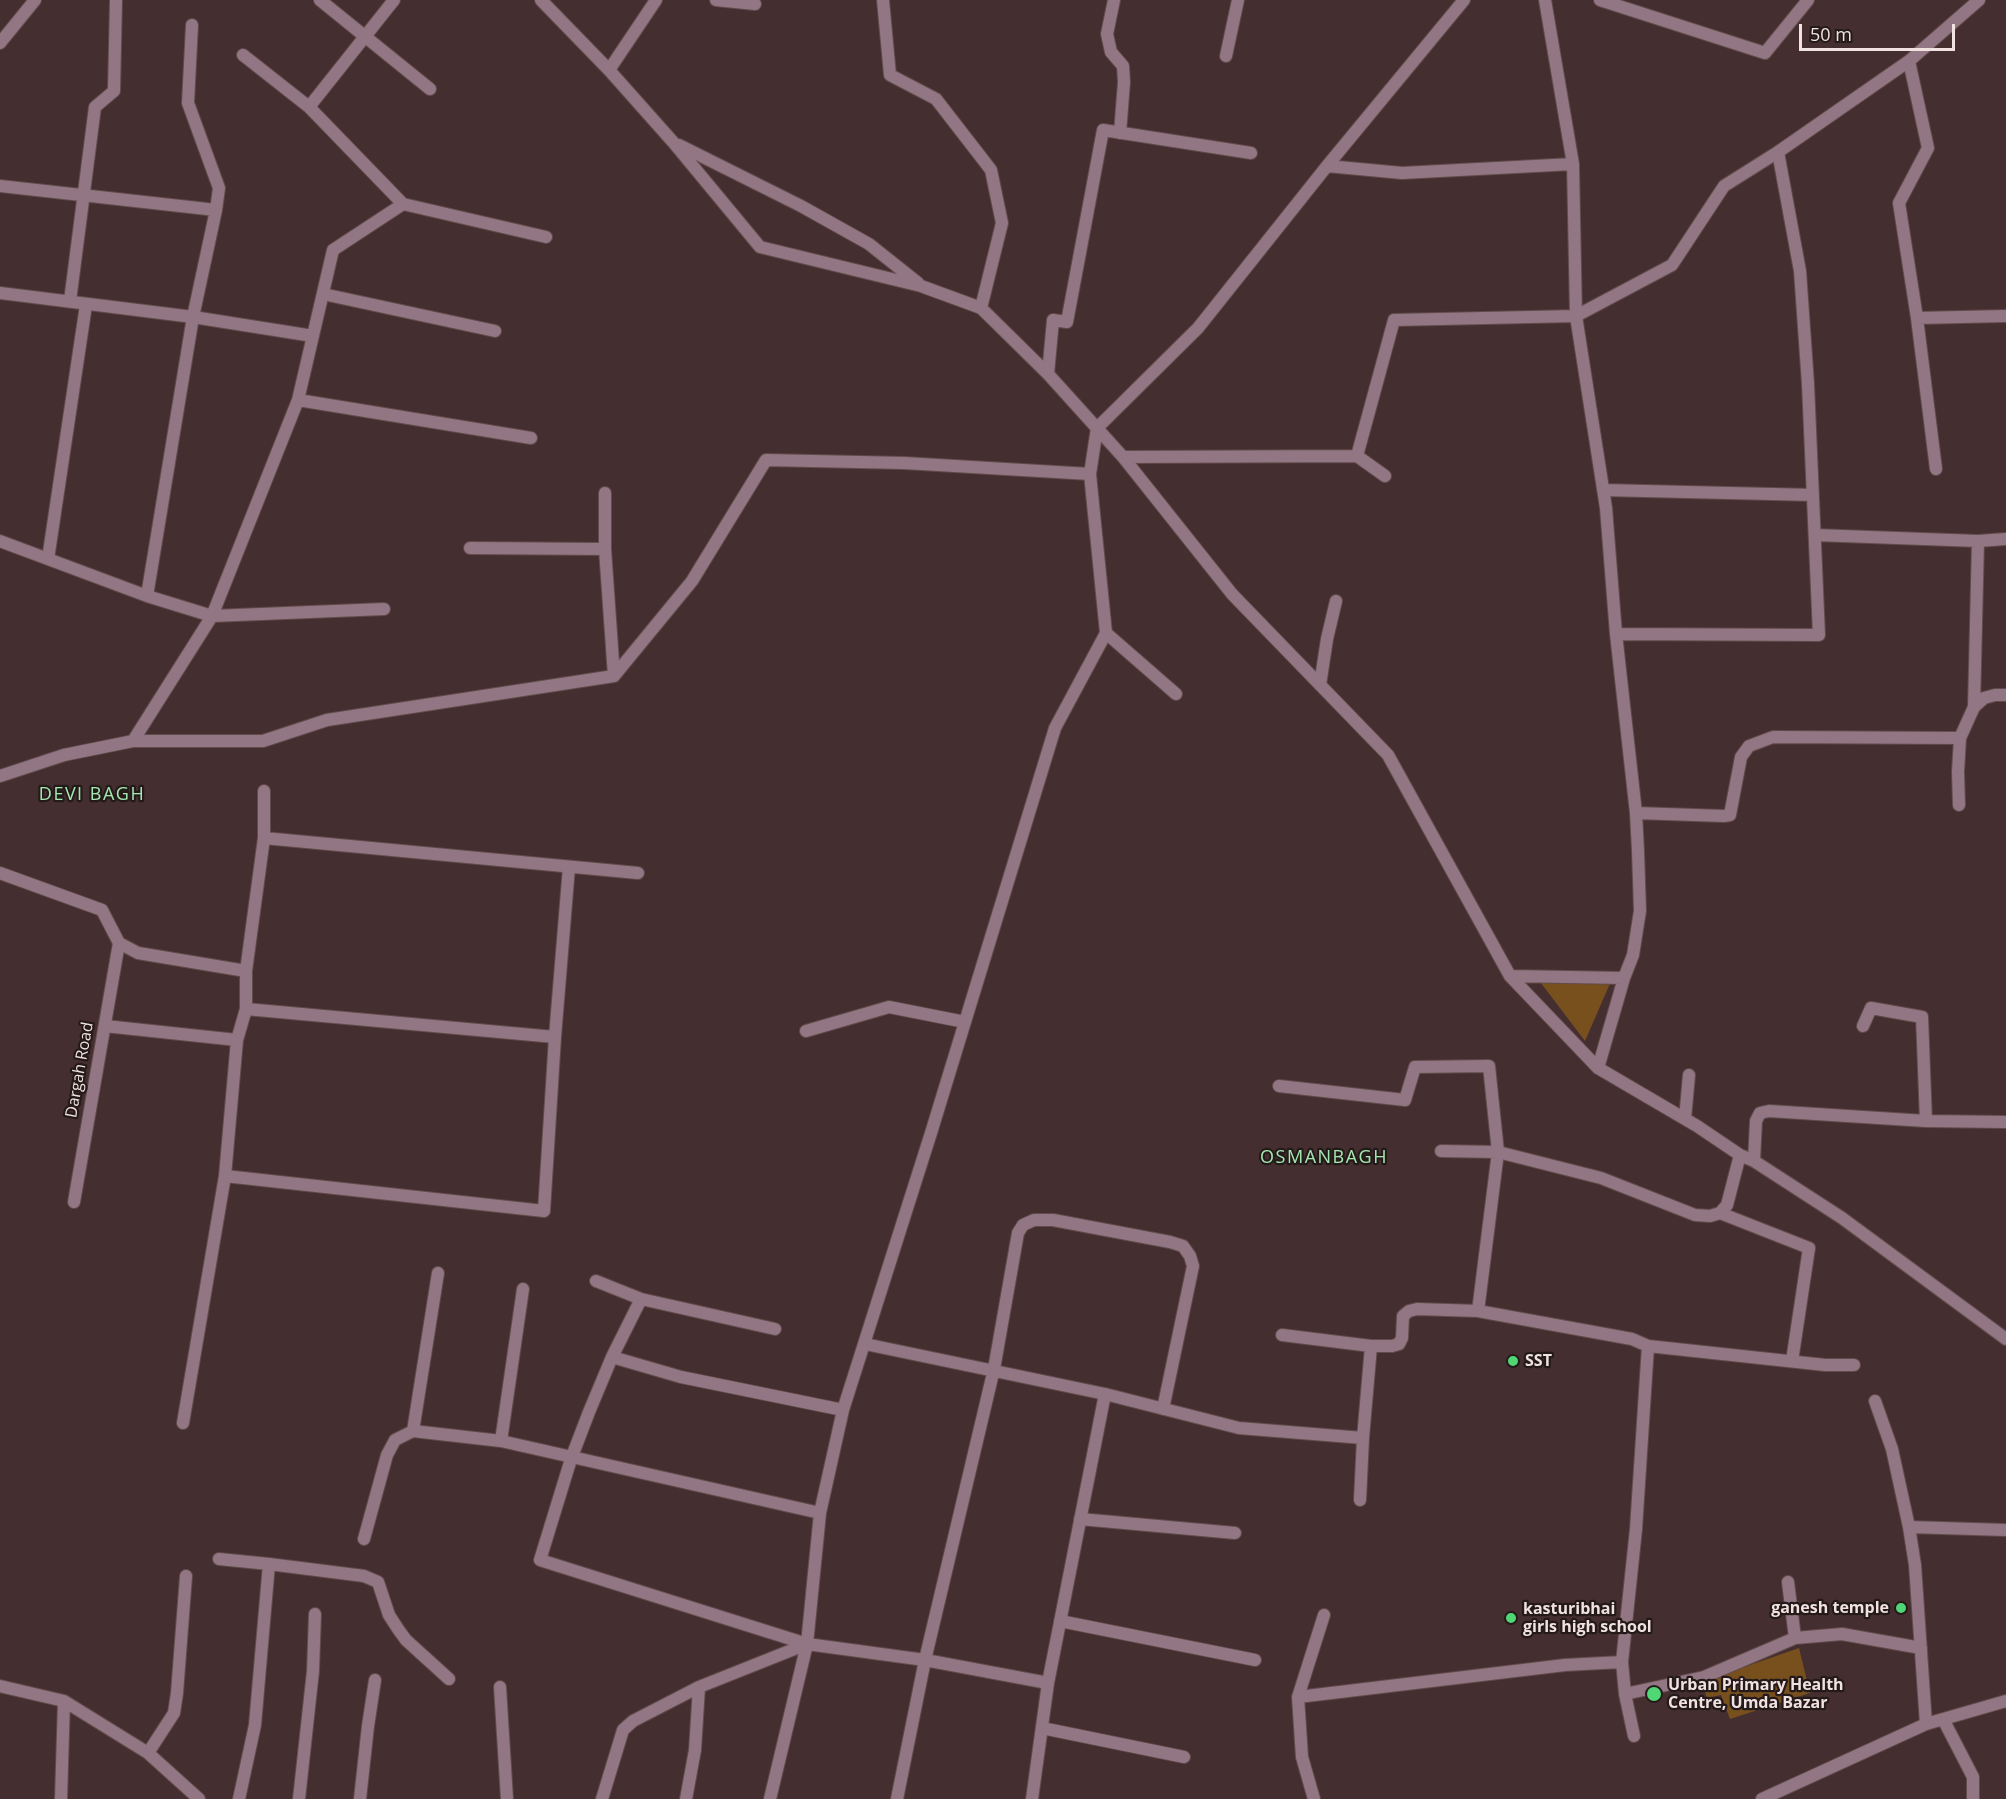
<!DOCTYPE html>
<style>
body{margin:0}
#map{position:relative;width:2006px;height:1799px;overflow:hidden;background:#452e2f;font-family:"Open Sans",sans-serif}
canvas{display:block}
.scale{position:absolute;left:1799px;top:24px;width:156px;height:27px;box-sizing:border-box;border:3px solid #f1e1e1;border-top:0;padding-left:8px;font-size:18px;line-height:21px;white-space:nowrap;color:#f1e1e1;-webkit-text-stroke:4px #241a1a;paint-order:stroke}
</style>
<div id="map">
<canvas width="2006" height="1799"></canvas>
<div class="scale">50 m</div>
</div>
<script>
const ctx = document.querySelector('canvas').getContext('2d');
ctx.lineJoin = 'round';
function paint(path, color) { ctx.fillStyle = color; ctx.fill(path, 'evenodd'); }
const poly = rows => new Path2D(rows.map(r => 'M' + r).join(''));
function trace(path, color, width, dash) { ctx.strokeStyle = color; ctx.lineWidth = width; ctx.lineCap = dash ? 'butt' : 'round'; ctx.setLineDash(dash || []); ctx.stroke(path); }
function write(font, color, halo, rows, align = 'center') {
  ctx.font = font + ' "Open Sans",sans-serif'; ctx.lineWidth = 4.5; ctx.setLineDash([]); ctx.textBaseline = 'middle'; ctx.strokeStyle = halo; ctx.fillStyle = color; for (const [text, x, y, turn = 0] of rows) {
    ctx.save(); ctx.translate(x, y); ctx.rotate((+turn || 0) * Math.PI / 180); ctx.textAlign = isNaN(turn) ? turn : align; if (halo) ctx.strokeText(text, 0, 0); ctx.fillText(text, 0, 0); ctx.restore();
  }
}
paint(poly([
 [1531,970,1615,972,1585,1041],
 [1799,1648,1810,1693,1730,1719,1721,1695,1707,1698,1701,1682]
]), '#77501e');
const street = poly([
 [320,0,430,89],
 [541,0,609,70,673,142,760,247,921,286,981,308,1048,374,1123,457,1232,594,1388,755,1510,976,1598,1068,1697,1126,1740,1155,1754,1161,1842,1218,2006,1339],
 [716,0,755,4],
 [883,0,890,75,936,99,991,170,1002,223,981,308],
 [1114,0,1107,34,1111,52,1123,66,1124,82,1120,133],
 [1545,0,1573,164,1576,316,1606,508,1616,634,1636,813,1638,851,1640,911,1633,955,1624,978,1598,1068],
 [1600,0,1765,53,1808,0],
 [0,43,35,0],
 [243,55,309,107,403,204],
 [1226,56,1238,0],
 [1909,61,1928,148,1899,203,1917,318,1936,469],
 [609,70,656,0],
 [309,107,394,0],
 [679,145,801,206,869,244,918,283],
 [1327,166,1402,173,1573,164],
 [0,186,216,210],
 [0,293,193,317,313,336],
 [323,294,495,331],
 [70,301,95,107,114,91,116,0],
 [1917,318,2006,316],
 [1048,374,1053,320,1067,322,1103,130,1251,153],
 [298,400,531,438],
 [1357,456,1385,476],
 [1123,457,1357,456,1394,320,1576,316,1672,265,1724,186,1778,152,1909,61,1979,0],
 [1603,490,1813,495],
 [605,493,605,549,614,676],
 [1815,535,1978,541,2006,539],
 [0,541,147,596,212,616,384,609],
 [470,548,605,549],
 [48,559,86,305],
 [147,596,193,317,216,210,219,188,188,103,192,25],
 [1106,633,1176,694],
 [1616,634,1819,635,1808,384,1800,271,1778,152],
 [1320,685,1327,639,1336,601],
 [1974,707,1978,541],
 [133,741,212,616,298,400,333,250,403,204,546,237],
 [0,776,64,755,133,741,263,741,327,720,614,676,692,581,766,460,904,463,1090,474],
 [1959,805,1958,772,1960,738,1974,707,1984,698,1995,695,2006,695],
 [1636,813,1724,816,1730,815,1741,757,1749,746,1773,737,1960,738],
 [264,838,638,873],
 [0,873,102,910,119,943,138,953,246,971],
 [1510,976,1624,978],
 [246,1009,555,1037],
 [105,1026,237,1040],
 [1863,1026,1871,1008,1922,1017,1926,1121],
 [806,1031,889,1007,965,1022],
 [1279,1086,1405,1100,1415,1067,1489,1066,1498,1152,1601,1178,1695,1215,1710,1216,1720,1213,1727,1205,1740,1155],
 [1685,1119,1689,1075],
 [1754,1161,1756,1121,1760,1113,1769,1111,1926,1121,2006,1122],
 [225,1176,544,1211,555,1037,569,867],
 [74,1202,119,943],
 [1720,1213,1809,1248,1792,1361],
 [596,1281,641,1299,775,1329],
 [641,1299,612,1357,589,1412,571,1459,540,1560,807,1644,925,1660,1048,1683],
 [1282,1335,1371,1346],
 [865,1344,1105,1394,1239,1428,1363,1438,1371,1346,1392,1346,1399,1344,1402,1338,1403,1316,1409,1311,1417,1309,1478,1311],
 [1648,1346,1825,1365,1854,1365],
 [612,1357,681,1377,843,1410],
 [1875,1401,1892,1449,1909,1527,1915,1565,1926,1724],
 [183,1423,225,1176,237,1040,246,1009,246,971,264,838,264,791],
 [413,1431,438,1273],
 [501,1441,523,1289],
 [1360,1500,1363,1438],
 [1080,1519,1235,1533],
 [1909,1527,2006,1530],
 [364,1539,387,1455,395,1440,413,1431,501,1441,820,1513],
 [219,1559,269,1564,255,1725,239,1799],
 [269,1564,364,1576,378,1582,389,1615,398,1629,406,1640,449,1679],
 [1788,1582,1795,1638],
 [1060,1621,1255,1660],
 [1622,1662,1625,1694,1634,1736],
 [0,1686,64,1701,148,1753,199,1799],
 [500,1687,507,1799],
 [1625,1694,1704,1677,1795,1638,1842,1634,1921,1648],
 [1298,1697,1565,1665,1622,1662,1636,1529,1648,1346,1632,1339,1478,1311,1498,1152,1441,1151],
 [1943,1719,1973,1777,1973,1799],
 [1042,1728,1184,1757],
 [148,1753,174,1713,177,1693,186,1576],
 [61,1799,64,1701],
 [299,1799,313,1671,315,1614],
 [360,1799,368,1726,375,1680],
 [602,1799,623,1730,633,1721,699,1687,807,1644],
 [686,1799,695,1750,699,1687],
 [770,1799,807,1644,820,1513,843,1410,931,1133,1055,728,1106,633,1090,474,1097,428,1198,328,1327,166,1464,0],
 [897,1799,925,1660,994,1369,1018,1233,1023,1225,1034,1220,1053,1220,1170,1242,1183,1246,1190,1256,1193,1266,1163,1409],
 [1032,1799,1048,1683,1105,1394],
 [1314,1799,1302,1757,1298,1697,1324,1615],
 [1762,1799,1926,1724,2006,1701]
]);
trace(street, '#614b4b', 14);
trace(street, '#937683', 12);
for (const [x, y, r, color] of [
 [1513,1361,6,"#50d675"],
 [1901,1608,6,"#50d675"],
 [1511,1618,6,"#50d675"],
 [1654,1694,8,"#50d675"]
]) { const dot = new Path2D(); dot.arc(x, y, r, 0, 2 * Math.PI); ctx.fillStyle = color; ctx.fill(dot); trace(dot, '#241a1a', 2); }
write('16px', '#f1e1e1', '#241a1a', [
 ["Dargah Road",80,1070,-80]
]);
write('bold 16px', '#f1e1e1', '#241a1a', [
 ["SST",1525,1361],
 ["ganesh temple",1889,1608,"right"],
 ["kasturibhai",1523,1609],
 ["girls high school",1523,1627],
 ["Urban Primary Health",1668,1685],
 ["Centre, Umda Bazar",1668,1703]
], 'left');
ctx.letterSpacing = '1.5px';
write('18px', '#a5e7b0', '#241a1a', [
 ["DEVI BAGH",92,795],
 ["OSMANBAGH",1324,1158]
]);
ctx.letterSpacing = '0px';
</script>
